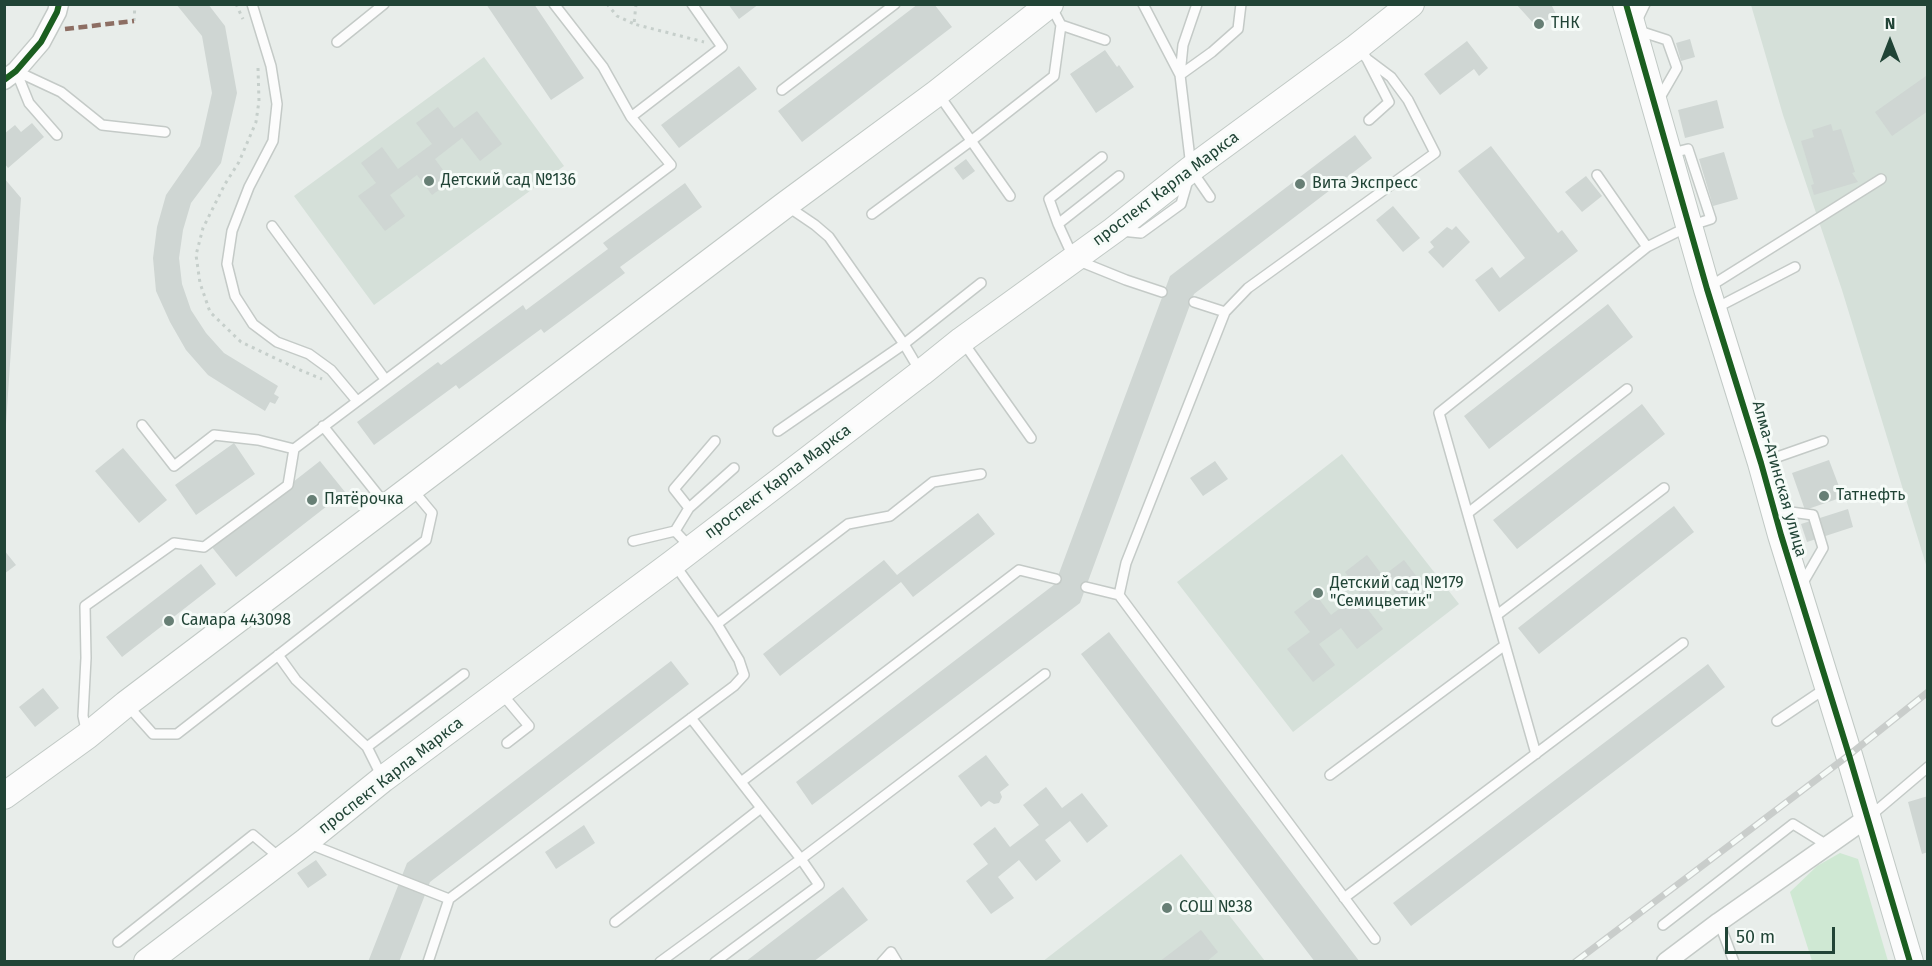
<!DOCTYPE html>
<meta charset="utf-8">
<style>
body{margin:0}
#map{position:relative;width:1932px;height:966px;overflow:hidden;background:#e8edea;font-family:"Fira Sans",sans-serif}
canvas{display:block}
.frame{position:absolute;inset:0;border:6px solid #214436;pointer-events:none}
.north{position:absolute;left:1860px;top:12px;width:60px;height:60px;-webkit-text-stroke:4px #f6fbf8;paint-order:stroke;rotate:0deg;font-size:16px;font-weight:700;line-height:24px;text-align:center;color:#214436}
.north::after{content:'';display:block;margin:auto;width:21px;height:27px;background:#214436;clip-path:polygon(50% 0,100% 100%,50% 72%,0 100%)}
.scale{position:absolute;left:1725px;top:927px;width:110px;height:27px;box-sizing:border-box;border:3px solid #214436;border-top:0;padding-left:8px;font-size:18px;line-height:21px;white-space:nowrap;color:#214436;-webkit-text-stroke:4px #f6fbf8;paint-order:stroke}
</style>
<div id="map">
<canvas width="1932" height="966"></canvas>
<div class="frame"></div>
<div class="north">N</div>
<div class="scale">50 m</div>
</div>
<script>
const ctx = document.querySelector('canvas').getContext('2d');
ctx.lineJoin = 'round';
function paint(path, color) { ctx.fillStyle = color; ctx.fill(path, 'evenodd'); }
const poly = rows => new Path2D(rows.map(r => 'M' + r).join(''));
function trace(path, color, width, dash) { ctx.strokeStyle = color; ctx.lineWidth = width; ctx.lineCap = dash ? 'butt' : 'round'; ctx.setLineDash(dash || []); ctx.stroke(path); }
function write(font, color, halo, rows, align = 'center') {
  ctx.font = font + ' "Fira Sans",sans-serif'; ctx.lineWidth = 6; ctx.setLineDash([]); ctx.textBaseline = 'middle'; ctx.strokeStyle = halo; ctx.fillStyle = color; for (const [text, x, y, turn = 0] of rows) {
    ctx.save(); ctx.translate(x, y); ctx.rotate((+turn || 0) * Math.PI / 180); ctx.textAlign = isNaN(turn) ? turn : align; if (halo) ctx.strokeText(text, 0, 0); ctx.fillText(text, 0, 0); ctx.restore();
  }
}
paint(poly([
 [1751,5,1927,5,1927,568,1842,290,1783,115],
 [484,57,564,166,374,305,294,196],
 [1342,454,1459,604,1293,732,1177,582],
 [1181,854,1265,961,1042,962]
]), '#d5e0d9');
paint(poly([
 [1840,853,1858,859,1888,961,1812,961,1790,892,1817,866]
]), '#cfe8d3');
paint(poly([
 [176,4,208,4,225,26,237,93,221,163,191,203,183,230,179,258,182,284,191,310,206,333,224,353,278,386,274,394,279,397,275,404,270,402,265,411,208,375,186,350,170,322,156,291,153,258,157,227,166,195,200,146,212,93,202,36],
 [486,4,534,4,584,78,551,100],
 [728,4,759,4,739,19],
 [918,4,934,4,952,27,802,142,778,111],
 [1516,4,1551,4,1557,16,1535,25],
 [1690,39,1695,57,1681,61,1676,43],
 [1467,41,1488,68,1479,76,1474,69,1440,95,1424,74],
 [1105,50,1117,67,1119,65,1134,87,1096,113,1070,74],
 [739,66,757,89,679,148,661,125],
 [1926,76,1928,78,1928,111,1892,136,1875,112],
 [1717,100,1724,128,1685,138,1678,110],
 [438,107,454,128,477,111,502,144,480,161,462,138,435,159,451,181,432,195,417,175,390,195,405,216,385,231,358,196,376,183,361,163,382,147,398,169,432,144,416,123],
 [32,123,44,137,8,168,4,163,4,134,15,125,21,132],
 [1831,124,1833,131,1841,129,1855,172,1852,173,1858,182,1814,195,1811,185,1814,184,1801,141,1814,137,1812,130],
 [1355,135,1372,158,1194,294,1080,603,812,805,796,782,1055,584,1170,276],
 [1491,146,1558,233,1562,230,1578,251,1499,312,1475,280,1492,267,1500,278,1525,258,1458,171],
 [1724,152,1738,199,1713,206,1699,159],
 [966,159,975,171,963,180,954,168],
 [1586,176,1602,196,1582,212,1565,192],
 [4,178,21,198,6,424,4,423],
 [685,183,702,207,620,267,625,273,544,333,541,329,459,389,456,385,374,445,357,422,438,362,441,365,523,305,526,310,608,249,603,243],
 [1393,206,1420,238,1403,252,1376,220],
 [1456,226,1470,242,1443,268,1428,252,1434,247,1430,242,1447,227,1452,230],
 [1608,304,1633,337,1489,449,1464,416],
 [1642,404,1665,434,1517,549,1493,520],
 [234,443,255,474,196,515,175,485],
 [123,448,167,500,139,523,95,471],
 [1829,460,1843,497,1805,510,1792,473],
 [320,461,345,492,236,577,211,546],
 [1215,461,1228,479,1203,496,1190,478],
 [1674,506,1694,532,1539,654,1518,628],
 [1848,509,1853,527,1807,542,1801,524],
 [978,513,995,534,913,597,901,582,780,676,763,654,884,560,897,575],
 [4,550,16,565,4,574],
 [1367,555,1383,576,1404,560,1430,594,1409,610,1391,588,1366,607,1383,629,1357,649,1341,628,1319,644,1335,665,1313,682,1287,649,1310,632,1294,612,1316,595,1331,615,1360,593,1345,572],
 [201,564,216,584,122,657,106,637],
 [1109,632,1228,789,1360,962,1315,962,1081,654],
 [671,661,689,684,430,882,399,962,368,962,407,863],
 [1708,664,1725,687,1411,926,1393,903],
 [43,688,59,708,35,727,19,707],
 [986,755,1009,785,1000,792,1002,797,999,803,994,804,989,801,981,807,958,776],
 [1046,787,1062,808,1082,793,1108,826,1087,843,1070,821,1045,840,1061,861,1036,881,1019,860,998,877,1014,898,991,914,966,881,988,864,973,844,995,827,1010,847,1039,825,1023,805],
 [1928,796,1928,852,1922,854,1908,802],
 [584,825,595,843,556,869,545,852],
 [316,860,327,875,308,888,297,873],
 [843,887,868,920,813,962,745,962],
 [1201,930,1218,952,1206,962,1159,962]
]), '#cfd6d3');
const lane = poly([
 [252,4,271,66,277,104,273,141,249,187,232,231,227,264,235,296,253,324,277,342,309,354,331,370,357,401],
 [554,4,603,67,631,117],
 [1143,4,1180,75,1212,52,1238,29,1241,4],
 [1645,4,1633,29,1667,40,1677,68,1658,101],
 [1061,25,1105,40],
 [337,42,384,4],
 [1359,48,1367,59,1391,77,1408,100,1435,153,1248,288,1225,312,1126,563,1119,595,1375,939],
 [1368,61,1389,102,1369,120],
 [16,71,61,92,102,125,165,132],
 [16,71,29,103,57,135],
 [782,90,895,4],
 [939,95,1010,196],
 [1191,167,1180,75,1183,45,1197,4],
 [1192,171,1210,197],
 [1597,175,1647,247],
 [1119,176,1058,224,1074,259,1126,280,1162,292],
 [787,206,815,225,829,237,904,344,920,371],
 [872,214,971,141,1054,76,1061,25,1051,6],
 [1058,224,1049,199,1102,157],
 [272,226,385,379],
 [1121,231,1141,233,1181,204,1188,180],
 [1709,287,1881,179],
 [1194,302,1225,312],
 [1714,309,1795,267],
 [963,342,1031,438],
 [142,425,174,466,214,435,258,440,294,449],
 [323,426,386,505],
 [778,431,904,344,981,283],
 [1763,462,1823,441],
 [689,508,674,489,715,441],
 [1776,510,1813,515,1823,548,1801,586],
 [1468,513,1627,389],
 [633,541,675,531],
 [691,548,675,531,689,508,734,468],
 [1086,587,1119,595],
 [1497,615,1664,488],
 [717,624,848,524,890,516,933,482,981,474],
 [278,655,296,680,367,747],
 [502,694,529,726,507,743],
 [128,706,153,734,177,734,426,540,432,513,412,489],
 [691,718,801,859,819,885,715,962],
 [1777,721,1826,688],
 [87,734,83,716,86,658,85,606,174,543,204,547,288,485,294,449,671,165,631,117,722,47,692,4],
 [1536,754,1439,413,1647,247,1689,226,1711,219,1688,149,1672,153],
 [1330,775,1505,645],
 [382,777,367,747,464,674],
 [741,782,1019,570,1056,579],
 [1869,817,1928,767],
 [307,843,449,899],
 [1344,898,1683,643],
 [615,922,761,808],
 [1719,922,1734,962],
 [1663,925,1793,824,1827,845],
 [118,942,253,835,280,858],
 [428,962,449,899,734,686,744,675,739,660,717,624,675,565],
 [660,962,801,859,1045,674],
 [882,962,891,952,897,962]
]);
const street = poly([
 [4,80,16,71,41,42,57,12,59,4],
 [1666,962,1719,922,1867,818]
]);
const secondary = poly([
 [1626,4,1707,289,1761,463,1781,535,1849,755,1910,962],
 [4,796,87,736,126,704,785,205,937,93,1050,4],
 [147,962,305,842,383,779,673,563,921,373,962,340,1114,230,1191,169,1357,47,1411,4]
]);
trace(lane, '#c4cac7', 12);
trace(street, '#c4cac7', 21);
trace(secondary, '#c1c9c5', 28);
trace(poly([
 [236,4,243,19],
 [607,4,617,16,634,24],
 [636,4,634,24,704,42],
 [134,21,135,4],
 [258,68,259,101,256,122,239,162,225,184,203,228,196,255,200,283,210,312,241,342,300,370,322,379]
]), '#c6cfcb', 3, [3, 4.5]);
trace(lane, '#fcfcfc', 9);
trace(street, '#fcfcfc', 18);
trace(secondary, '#fcfcfc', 26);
const rail = poly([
 [1575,962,1849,755,1928,692]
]);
trace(rail, '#c9cdcb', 7);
trace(rail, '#f6fbf8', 4.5, [14]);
trace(poly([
 [65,29,134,21]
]), '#8d6e63', 4.5, [9, 4.5]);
trace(poly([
 [1626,4,1707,289,1761,463,1781,535,1849,755,1910,962],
 [4,80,16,71,41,42,57,12,59,4]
]), '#1b5e20', 6);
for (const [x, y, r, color] of [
 [1539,24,6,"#677f75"],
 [429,181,6,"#677f75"],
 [1300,184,6,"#677f75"],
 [1824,496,6,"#677f75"],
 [312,500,6,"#677f75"],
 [1318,593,6,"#677f75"],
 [169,621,6,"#677f75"],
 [1167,908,6,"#677f75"]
]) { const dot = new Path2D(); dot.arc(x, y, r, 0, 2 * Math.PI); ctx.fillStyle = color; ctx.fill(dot); trace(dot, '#f6fbf8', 2); }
write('16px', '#214436', '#f6fbf8', [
 ["ТНК",1551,24],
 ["Детский сад №136",441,181],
 ["Вита Экспресс",1312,184],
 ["Татнефть",1836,496],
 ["Пятёрочка",324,500],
 ["Детский сад №179",1330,584],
 ["\"Семицветик\"",1330,602],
 ["Самара 443098",181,621],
 ["СОШ №38",1179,908]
], 'left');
write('16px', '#214436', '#f6fbf8', [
 ["проспект Карла Маркса",1166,189,-37],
 ["Алма-Атинская улица",1779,479,74],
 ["проспект Карла Маркса",778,482,-37],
 ["проспект Карла Маркса",391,776,-38]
]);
</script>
